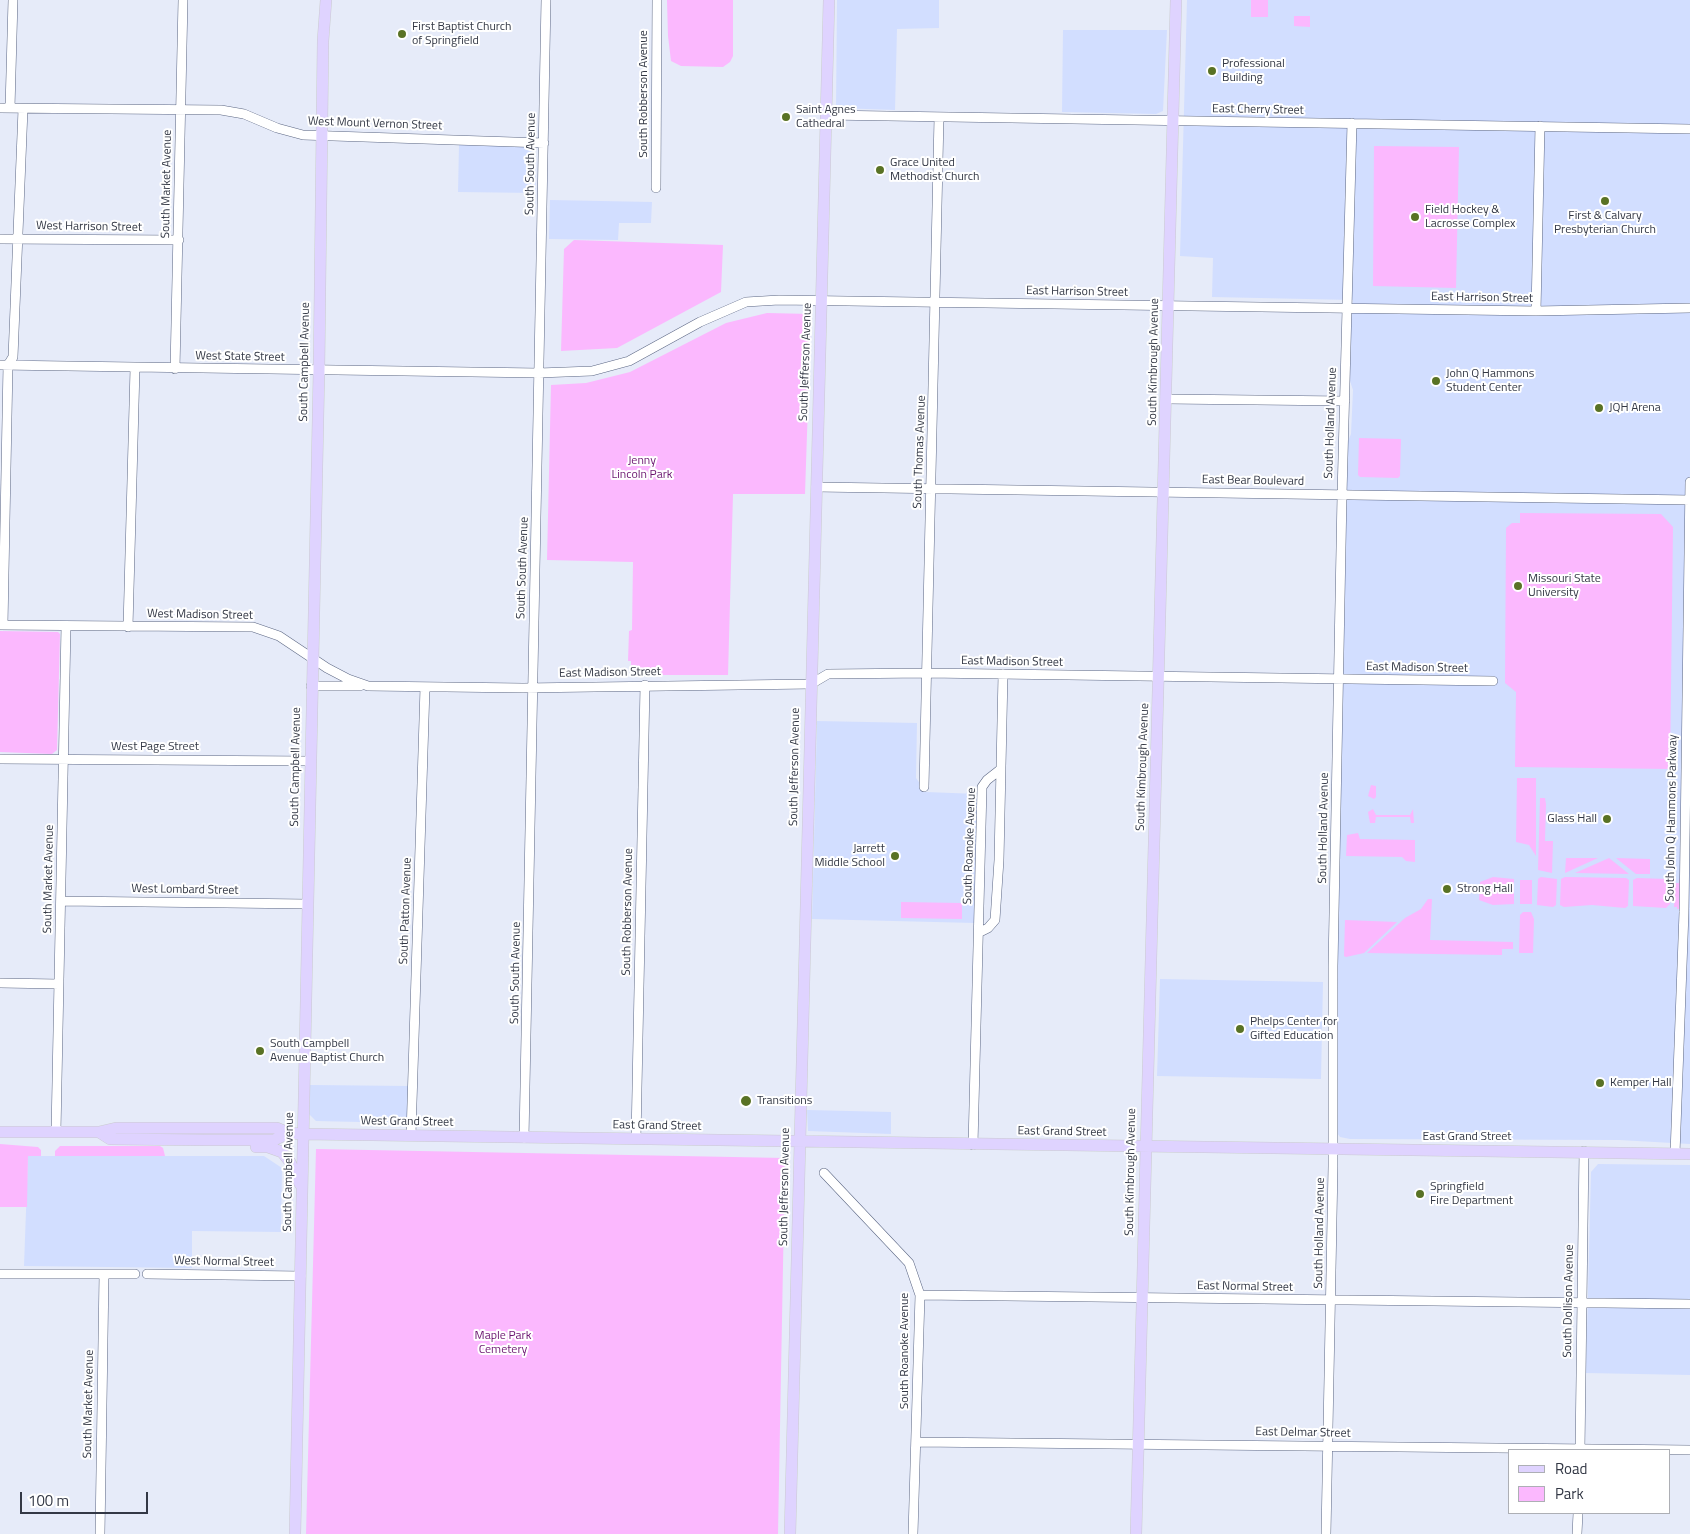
<!DOCTYPE html>
<style>
body{margin:0}
#map{position:relative;width:1690px;height:1534px;overflow:hidden;background:#e6ebf9;font-family:"Titillium Web",sans-serif}
canvas{display:block}
.legend{position:absolute;left:1508px;top:1449px;width:162px;height:65px;box-sizing:border-box;background:#fff;border:1px solid #adafb5;margin:0;padding:6px 9px;list-style:none;font-size:15px;color:#333845}
.legend li{display:flex;align-items:center;gap:10px;height:25px}
.legend b{width:25px;border:1px solid #adafb5}
.scale{position:absolute;left:20px;top:1492px;width:128px;height:22px;box-sizing:border-box;border:2px solid #333845;border-top:0;padding-left:6px;font-size:15px;line-height:18px;white-space:nowrap;color:#333845;-webkit-text-stroke:4px #fff;paint-order:stroke}
</style>
<div id="map">
<canvas width="1690" height="1534"></canvas>
<ul class="legend">
<li><b style="height:6px;background:#dfd3ff"></b>Road</li>
<li><b style="height:14px;background:#fbb8fe"></b>Park</li>
</ul>
<div class="scale">100 m</div>
</div>
<script>
const ctx = document.querySelector('canvas').getContext('2d');
ctx.lineJoin = 'round';
function paint(path, color) { ctx.fillStyle = color; ctx.fill(path, 'evenodd'); }
const poly = rows => new Path2D(rows.map(r => 'M' + r).join(''));
function trace(path, color, width, dash) { ctx.strokeStyle = color; ctx.lineWidth = width; ctx.lineCap = dash ? 'butt' : 'round'; ctx.setLineDash(dash || []); ctx.stroke(path); }
function write(font, color, halo, rows, align = 'center') {
  ctx.font = font + ' "Titillium Web",sans-serif'; ctx.lineWidth = 4; ctx.setLineDash([]); ctx.textBaseline = 'middle'; ctx.strokeStyle = halo; ctx.fillStyle = color; for (const [text, x, y, turn = 0] of rows) {
    ctx.save(); ctx.translate(x, y); ctx.rotate((+turn || 0) * Math.PI / 180); ctx.textAlign = isNaN(turn) ? turn : align; if (halo) ctx.strokeText(text, 0, 0); ctx.fillText(text, 0, 0); ctx.restore();
  }
}
paint(poly([
 [837,0,939,0,939,28,897,29,895,110,836,108],
 [1187,0,1690,0,1690,1144,1619,1140,1350,1139,1340,1137,1337,1133,1338,915,1348,441,1351,434,1353,390,1350,381,1351,318,1353,300,1212,297,1213,258,1180,256],
 [1063,30,1167,30,1163,111,1156,114,1062,112],
 [459,145,535,147,536,193,458,192],
 [550,200,652,202,651,223,619,223,618,240,549,239],
 [817,721,917,723,916,778,926,792,978,794,975,923,812,919],
 [1160,979,1323,982,1321,1079,1157,1076],
 [310,1085,410,1086,408,1119,403,1123,316,1121,309,1114],
 [807,1110,891,1112,891,1134,808,1131],
 [28,1156,264,1156,282,1168,281,1232,192,1231,192,1268,24,1266],
 [1598,1164,1690,1165,1690,1375,1586,1373,1591,1172]
]), '#d2deff');
paint(poly([
 [667,0,733,0,733,56,730,62,723,67,681,66,671,61,668,36],
 [1251,0,1268,0,1268,17,1251,17],
 [1294,16,1310,16,1310,27,1294,26],
 [1374,146,1459,147,1456,288,1373,286],
 [574,240,723,245,721,292,617,348,561,351,564,249],
 [767,313,811,314,805,494,733,494,728,675,631,675,631,661,628,661,629,631,632,630,633,562,547,560,551,385,586,383,630,372,726,323],
 [1359,438,1401,439,1400,476,1398,478,1360,477,1358,475],
 [1520,513,1661,514,1673,527,1670,769,1515,767,1516,692,1505,683,1506,528,1512,523,1520,523],
 [0,631,58,632,60,634,57,750,52,754,0,752],
 [1517,778,1536,778,1536,856,1529,845,1516,842],
 [1371,785,1376,786,1376,797,1374,799,1368,796],
 [1540,798,1545,798,1546,804,1545,841,1553,841,1552,873,1538,870],
 [1373,809,1376,815,1410,815,1413,809,1414,823,1411,823,1410,817,1376,817,1375,823,1370,823,1368,812],
 [1358,833,1360,839,1415,840,1415,862,1406,861,1402,857,1346,856,1347,835],
 [1566,858,1598,858,1565,873],
 [1609,858,1629,874,1575,873],
 [1616,858,1650,859,1650,874,1636,874],
 [1493,877,1514,879,1514,904,1493,905,1479,900,1480,882],
 [1541,877,1557,879,1556,905,1553,907,1537,905,1538,879],
 [1565,877,1626,878,1629,880,1628,906,1625,908,1592,905,1564,907,1560,905,1561,879],
 [1637,878,1667,879,1671,883,1670,904,1666,908,1633,906,1633,880],
 [1679,879,1681,880,1680,909,1677,909,1677,907,1674,907,1675,883,1679,883],
 [1520,880,1532,880,1532,904,1520,904],
 [1428,899,1432,899,1430,940,1513,942,1513,949,1502,949,1502,955,1367,953,1405,918,1421,909],
 [901,902,962,903,962,919,901,918],
 [1523,912,1531,912,1534,919,1533,953,1519,953,1520,915],
 [1345,920,1397,922,1364,953,1346,957,1344,956],
 [0,1144,38,1147,41,1150,41,1156,28,1156,27,1207,0,1207],
 [60,1146,160,1146,163,1148,165,1156,55,1156,55,1151],
 [316,1149,785,1158,778,1534,306,1534]
]), '#fbb8fe');
const minor = poly([
 [0,108,221,110,244,114,277,128,303,135,544,143],
 [10,108,13,0],
 [826,115,1690,129],
 [656,188,657,0],
 [0,239,179,240],
 [1536,311,1540,126],
 [0,365,539,373,592,371,629,361,700,322,746,302,779,300,1536,311,1690,308],
 [175,369,183,0],
 [1167,399,1345,401],
 [816,487,1690,500],
 [0,625,253,627,279,636,327,668,348,679,368,686,523,688,811,684,828,674,927,673,1493,681],
 [3,625,8,365,13,357,23,109],
 [128,627,135,368],
 [311,686,360,686],
 [0,759,310,761],
 [924,787,939,117],
 [62,901,308,904],
 [980,932,988,928,995,920,999,860,1003,674],
 [0,983,59,984],
 [56,1132,66,626],
 [411,1135,425,687],
 [524,1138,546,0],
 [636,1139,645,685],
 [973,1145,982,787,987,780,1001,769],
 [1675,1154,1684,912,1690,482],
 [824,1173,909,1263,920,1295,913,1534],
 [0,1274,135,1274],
 [147,1274,301,1276],
 [920,1295,1690,1304],
 [916,1442,1690,1450],
 [1580,1450,1584,1151],
 [100,1534,104,1274],
 [1326,1534,1333,1166,1333,966,1342,495,1352,123],
 [1577,1534,1578,1513]
]);
const major = poly([
 [0,1132,99,1132,116,1128,277,1128,289,1133,303,1134,1690,1154],
 [99,1132,110,1139,204,1140,274,1140,289,1133],
 [256,1147,268,1147,282,1152,290,1162,300,1184],
 [295,1534,319,370,323,41,326,0],
 [790,1534,829,0],
 [1136,1534,1176,0]
]);
trace(minor, '#5c6784', 10);
trace(major, '#cacbcf', 12);
trace(minor, '#fff', 9);
trace(major, '#dfd3ff', 11);
for (const [x, y, r, color] of [
 [402,34,5,"#597225"],
 [1212,71,5,"#597225"],
 [786,117,5,"#597225"],
 [880,170,5,"#597225"],
 [1605,201,5,"#597225"],
 [1415,217,5,"#597225"],
 [1436,381,5,"#597225"],
 [1599,408,5,"#597225"],
 [1518,586,5,"#597225"],
 [1607,819,5,"#597225"],
 [895,856,5,"#597225"],
 [1447,889,5,"#597225"],
 [1240,1029,5,"#597225"],
 [260,1051,5,"#597225"],
 [1600,1083,5,"#597225"],
 [746,1101,6,"#597225"],
 [1420,1194,5,"#597225"]
]) { const dot = new Path2D(); dot.arc(x, y, r, 0, 2 * Math.PI); ctx.fillStyle = color; ctx.fill(dot); trace(dot, '#fff', 2); }
write('12px', '#333845', '#fff', [
 ["First Baptist Church",412,27],
 ["of Springfield",412,41],
 ["Professional",1222,64],
 ["Building",1222,78],
 ["Saint Agnes",796,110],
 ["Cathedral",796,124],
 ["Grace United",890,163],
 ["Methodist Church",890,177],
 ["Field Hockey &",1425,210],
 ["Lacrosse Complex",1425,224],
 ["First & Calvary",1605,216,"center"],
 ["Presbyterian Church",1605,230,"center"],
 ["John Q Hammons",1446,374],
 ["Student Center",1446,388],
 ["JQH Arena",1609,408],
 ["Missouri State",1528,579],
 ["University",1528,593],
 ["Glass Hall",1597,819,"right"],
 ["Jarrett",885,849,"right"],
 ["Middle School",885,863,"right"],
 ["Strong Hall",1457,889],
 ["Phelps Center for",1250,1022],
 ["Gifted Education",1250,1036],
 ["South Campbell",270,1044],
 ["Avenue Baptist Church",270,1058],
 ["Kemper Hall",1610,1083],
 ["Transitions",757,1101],
 ["Springfield",1430,1187],
 ["Fire Department",1430,1201]
], 'left');
write('12px', '#333845', '#fff', [
 ["South Robberson Avenue",644,94,-90],
 ["East Cherry Street",1258,110,1],
 ["West Mount Vernon Street",375,124,2],
 ["South South Avenue",531,164,-89],
 ["South Market Avenue",167,184,-89],
 ["West Harrison Street",89,227,1],
 ["East Harrison Street",1077,292,1],
 ["East Harrison Street",1482,298,1],
 ["West State Street",240,357,1],
 ["South Campbell Avenue",305,362,-89],
 ["South Jefferson Avenue",806,362,-88],
 ["South Kimbrough Avenue",1154,362,-89],
 ["South Holland Avenue",1331,423,-88],
 ["South Thomas Avenue",920,452,-88],
 ["East Bear Boulevard",1253,481,1],
 ["South South Avenue",523,568,-88],
 ["West Madison Street",200,615,1],
 ["East Madison Street",1012,662,1],
 ["East Madison Street",1417,668,1],
 ["East Madison Street",610,673,-1],
 ["West Page Street",155,747],
 ["South Campbell Avenue",296,767,-89],
 ["South Jefferson Avenue",795,767,-89],
 ["South Kimbrough Avenue",1143,767,-88],
 ["South John Q Hammons Parkway",1672,818,-89],
 ["South Holland Avenue",1324,828,-89],
 ["South Roanoke Avenue",970,846,-88],
 ["South Market Avenue",49,879,-89],
 ["West Lombard Street",185,890,1],
 ["South Patton Avenue",406,911,-88],
 ["South Robberson Avenue",628,912,-89],
 ["South South Avenue",516,973,-89],
 ["West Grand Street",407,1122,1],
 ["East Grand Street",657,1126,1],
 ["East Grand Street",1062,1132,1],
 ["East Grand Street",1467,1137],
 ["South Campbell Avenue",289,1172,-89],
 ["South Kimbrough Avenue",1131,1172,-89],
 ["South Jefferson Avenue",785,1187,-89],
 ["South Holland Avenue",1320,1233,-89],
 ["West Normal Street",224,1262,1],
 ["East Normal Street",1245,1287,1],
 ["South Dollison Avenue",1569,1301,-89],
 ["South Roanoke Avenue",905,1351,-90],
 ["South Market Avenue",89,1404,-89],
 ["East Delmar Street",1303,1433,1]
]);
write('12px', '#6b1670', '#fff', [
 ["Jenny",642,461],
 ["Lincoln Park",642,475],
 ["Maple Park",503,1336],
 ["Cemetery",503,1350]
]);
</script>
